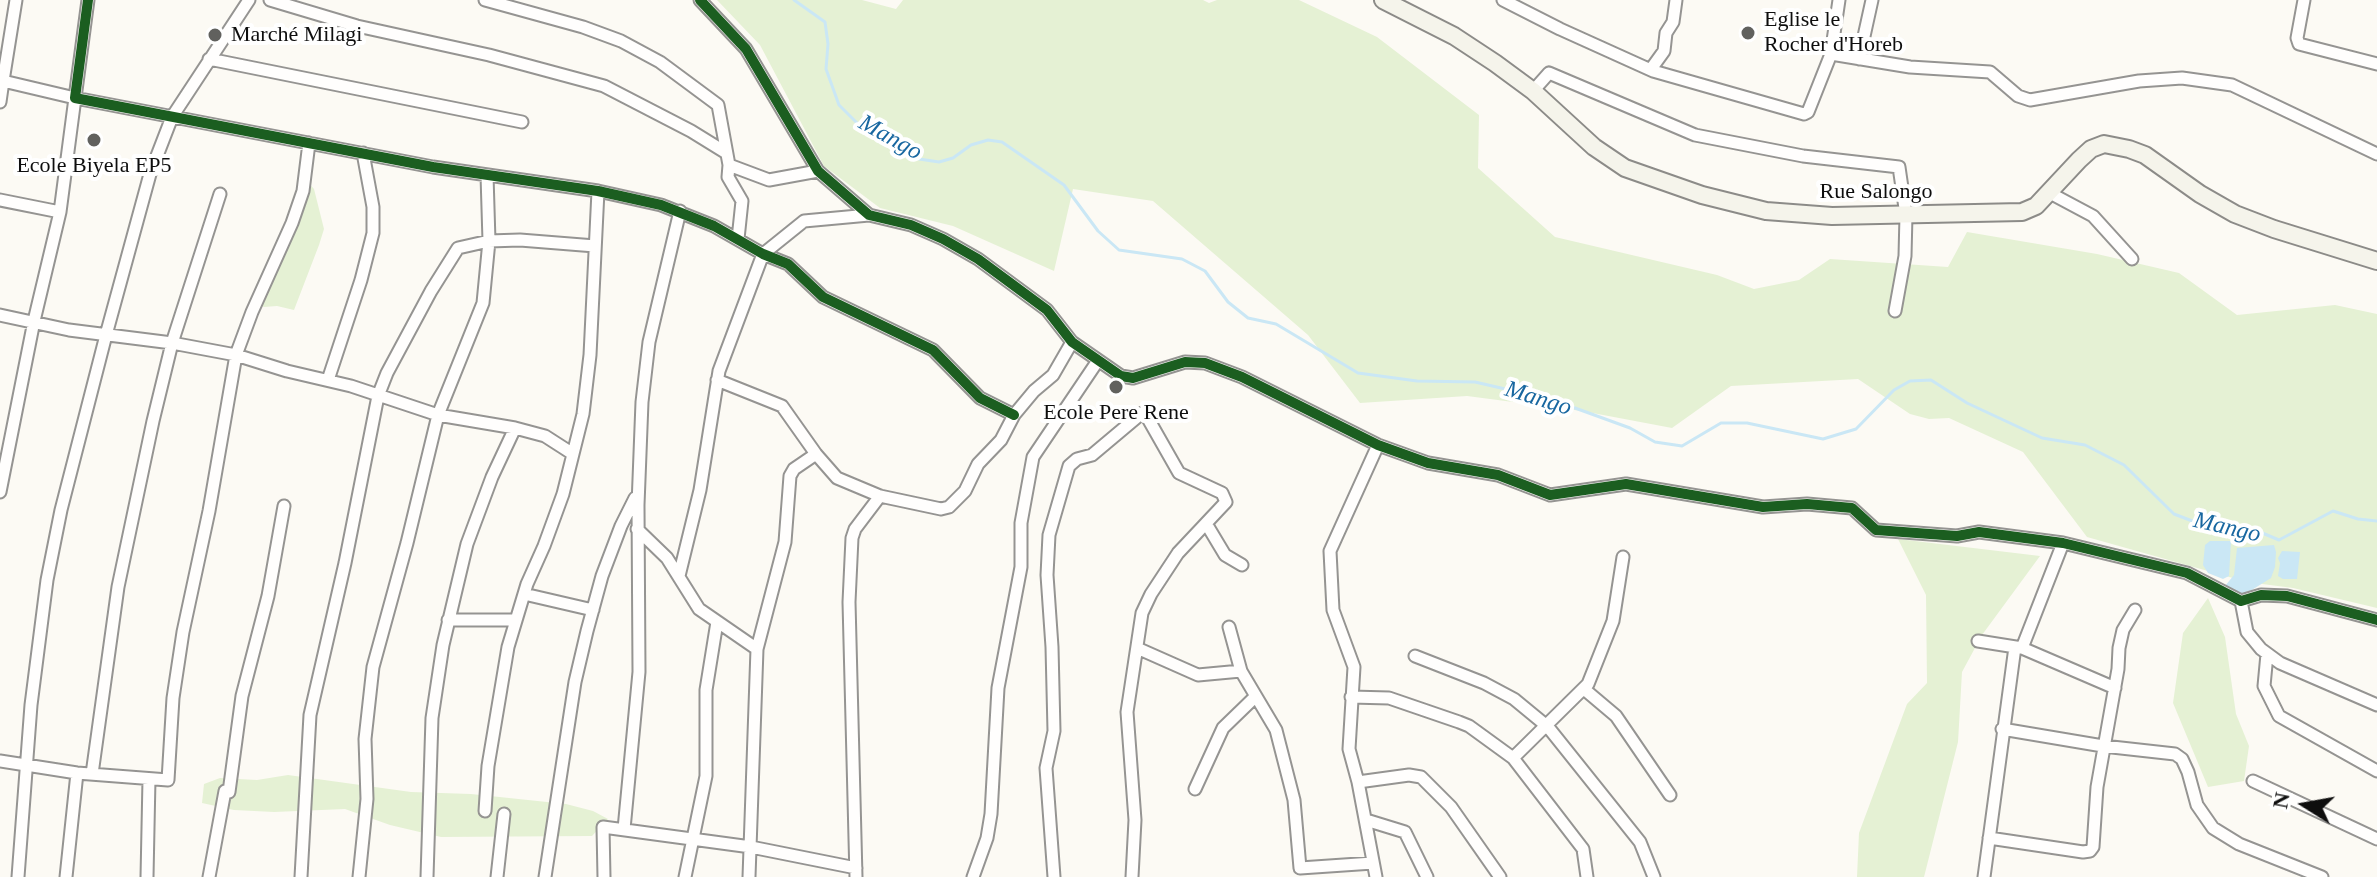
<!DOCTYPE html>
<meta charset="utf-8">
<style>
body{margin:0}
#map{position:relative;width:2377px;height:877px;overflow:hidden;background:#fcfaf4;font-family:Georgia,serif}
canvas{display:block}
.north{position:absolute;left:2265px;top:765px;width:80px;height:80px;-webkit-text-stroke:6px #fff;paint-order:stroke;rotate:281deg;font-size:22px;font-weight:700;line-height:32px;text-align:center;color:#0e0e0e}
.north::after{content:'';display:block;margin:auto;width:28px;height:36px;background:#0e0e0e;clip-path:polygon(50% 0,100% 100%,50% 72%,0 100%)}
</style>
<div id="map">
<canvas width="2377" height="877"></canvas>
<div class="north">N</div>
</div>
<script>
const ctx = document.querySelector('canvas').getContext('2d');
ctx.lineJoin = 'round';
function paint(path, color) { ctx.fillStyle = color; ctx.fill(path, 'evenodd'); }
const poly = rows => new Path2D(rows.map(r => 'M' + r).join(''));
function trace(path, color, width, dash) { ctx.strokeStyle = color; ctx.lineWidth = width; ctx.lineCap = dash ? 'butt' : 'round'; ctx.setLineDash(dash || []); ctx.stroke(path); }
function write(font, color, halo, rows, align = 'center') {
  ctx.font = font + ' Georgia,serif'; ctx.lineWidth = 8; ctx.setLineDash([]); ctx.textBaseline = 'middle'; ctx.strokeStyle = halo; ctx.fillStyle = color; for (const [text, x, y, turn = 0] of rows) {
    ctx.save(); ctx.translate(x, y); ctx.rotate((+turn || 0) * Math.PI / 180); ctx.textAlign = isNaN(turn) ? turn : align; if (halo) ctx.strokeText(text, 0, 0); ctx.fillText(text, 0, 0); ctx.restore();
  }
}
paint(poly([
 [717,0,862,0,896,9,903,0,1203,0,1209,3,1217,0,1299,0,1377,37,1479,115,1478,168,1555,237,1717,275,1754,289,1799,280,1830,259,1948,267,1967,232,2097,254,2179,273,2237,315,2335,305,2377,314,2377,608,2293,588,2247,582,2087,537,2023,452,1949,418,1929,419,1910,414,1858,379,1731,386,1672,428,1582,411,1467,396,1360,403,1308,335,1153,201,1073,189,1054,271,953,226,880,208,824,166,760,45],
 [304,178,314,189,324,229,319,245,294,310,277,306,264,307,255,303],
 [1898,539,2040,556,1982,635,1962,672,1958,742,1924,877,1857,877,1859,833,1907,704,1927,683,1926,595],
 [2208,598,2225,637,2236,714,2249,746,2244,781,2208,787,2173,703,2183,633],
 [288,775,411,792,471,794,566,804,593,811,608,819,592,836,441,837,390,825,345,809,274,812,234,810,202,803,204,784,220,778,257,780]
]), '#e5f1d4');
paint(poly([
 [2210,541,2231,541,2229,576,2223,579,2208,573,2203,565,2205,545],
 [2274,545,2276,552,2275,567,2271,578,2247,593,2238,593,2225,586,2234,575,2237,548],
 [2282,551,2300,552,2297,579,2283,579,2278,576,2280,563,2278,558]
]), '#cae7f5');
trace(poly([
 [794,0,825,22,828,44,826,69,839,105,863,129,919,159,939,162,953,158,971,145,988,140,1002,142,1064,185,1098,231,1119,250,1182,259,1205,271,1228,302,1248,318,1276,324,1358,373,1417,381,1475,382,1553,400,1630,428,1655,442,1682,446,1721,423,1747,423,1823,439,1856,429,1894,390,1910,381,1931,380,1967,403,2042,438,2085,445,2124,465,2174,514,2208,527,2226,524,2260,532,2279,540,2333,511,2358,519,2377,521]
]), '#cae7f5', 3);
const street = poly([
 [88,0,75,98,433,167,598,191,661,205,714,226,763,254,788,264,823,297,933,350,980,398,1014,415],
 [270,0,357,26,489,55,604,86,691,131,725,152],
 [485,0,583,27,621,41,660,62,718,105,729,165,769,180,818,171],
 [700,0,746,49,818,171,869,215,911,225,943,239,978,259,1047,310,1072,342,1121,376,1133,378,1185,362,1205,363,1242,377,1378,445,1428,463,1498,475,1550,495,1626,484,1763,507,1807,504,1852,508,1876,530,1957,536,1979,532,2063,543,2187,573,2241,601,2261,595,2287,596,2377,620],
 [1503,0,1560,29,1653,71,1804,114,1808,112,1831,54,1839,0],
 [2304,0,2297,38,2299,44,2377,64],
 [1831,54,1910,67,1990,72,2018,96,2030,100,2139,81,2182,78,2232,85,2377,154],
 [209,59,522,122],
 [1859,59,1872,0],
 [1651,69,1664,51,1666,33,1673,22,1676,0],
 [0,80,3,81,0,102],
 [1533,91,1549,73,1695,135,1803,156,1899,167,1906,215,1905,256,1895,311],
 [729,165,728,177,742,201,738,239],
 [2048,192,2093,216,2132,259],
 [0,200,60,212,75,98,3,81,16,0],
 [0,315,69,330,172,343,236,355,287,371,351,386,438,415,515,428,545,436,573,454,563,494,544,546,527,584,508,647,488,766,485,811],
 [328,380,361,280,373,233,373,207,363,153],
 [717,380,782,406,816,454,837,478,880,496,941,509,949,507,965,491,978,464,1001,440,1014,415,1034,391,1053,375,1072,342],
 [573,454,583,414,590,355,598,191],
 [0,492,34,321,60,212],
 [1207,525,1225,555,1242,565],
 [637,529,667,558,699,609,757,649],
 [679,576,700,490,719,371,763,254,804,221,869,215],
 [524,594,593,610],
 [2241,601,2247,632,2261,649,2280,663,2377,705],
 [448,620,515,620],
 [1229,627,1241,671,1276,730,1294,800,1300,868,1373,863],
 [1978,641,2022,648,2115,688],
 [1137,648,1198,675,1241,671],
 [2022,648,2063,543],
 [2267,654,2264,686,2279,716,2377,771],
 [1415,656,1484,683,1514,699,1548,727,1640,842,1654,877],
 [1584,689,1616,716,1670,795],
 [1351,697,1389,698,1459,722,1469,726,1513,758,1583,849,1587,877],
 [2002,729,2103,746,2175,754,2182,759,2188,772,2197,805,2213,828,2239,844,2322,877],
 [1513,758,1588,684,1613,621,1623,557],
 [0,761,77,773,168,780,173,698,183,632,209,511,236,355,252,312,292,223,303,191,309,143],
 [92,774,118,587,153,421,172,343,220,194],
 [2253,781,2377,839],
 [1358,782,1409,775,1421,777,1451,807,1500,877],
 [1195,789,1223,728,1255,697],
 [229,792,242,696,268,596,284,506],
 [1366,820,1405,832,1427,877],
 [624,829,639,672,638,505,642,402,649,342,680,211],
 [1989,838,2083,852,2090,851,2093,847,2097,787,2118,669,2119,648,2123,630,2135,610],
 [18,877,31,705,47,580,61,510,106,335,150,174,172,117,249,0],
 [66,877,77,773],
 [147,877,149,779],
 [209,877,225,791],
 [301,877,310,715,345,563,378,396,387,373,431,291,458,248,489,241,520,240,595,246],
 [359,877,367,799,365,739,373,667,407,543,438,415,483,303,489,241,487,175],
 [427,877,432,718,443,645,467,544,492,477,515,428],
 [497,877,504,814],
 [545,877,575,682,587,631,602,576,621,526,635,498],
 [604,877,603,827,751,847,856,868],
 [685,877,706,776,706,690,717,622],
 [749,877,757,649,785,542,790,476,794,469,816,454],
 [856,877,849,602,852,538,855,529,880,496],
 [973,877,987,838,991,814,998,688,1021,567,1021,523,1033,457,1097,362],
 [1054,877,1046,768,1054,731,1052,647,1047,575,1049,535,1069,466,1077,459,1092,455,1142,413,1146,415,1179,473,1222,493,1226,502,1178,553,1151,594,1142,613,1127,712,1135,820,1132,877],
 [1376,877,1358,782,1349,749,1354,667,1333,610,1330,551,1378,445],
 [1984,877,2015,647]
]);
const secondary = poly([
 [1383,0,1454,36,1495,63,1533,91,1594,147,1625,168,1702,195,1766,211,1832,216,2022,212,2036,206,2079,160,2091,149,2104,144,2129,149,2145,155,2200,194,2235,214,2274,229,2377,261]
]);
trace(street, '#959492', 15);
trace(secondary, '#8c8b88', 20);
trace(street, '#fffefd', 11);
trace(secondary, '#f5f4eb', 16);
trace(poly([
 [88,0,75,98,433,167,598,191,661,205,714,226,763,254,788,264,823,297,933,350,980,398,1014,415],
 [700,0,746,49,818,171,869,215,911,225,943,239,978,259,1047,310,1072,342,1121,376,1133,378,1185,362,1205,363,1242,377,1378,445,1428,463,1498,475,1550,495,1626,484,1763,507,1807,504,1852,508,1876,530,1957,536,1979,532,2063,543,2187,573,2241,601,2261,595,2287,596,2377,620]
]), '#1b5e20', 10);
for (const [x, y, r, color] of [
 [1748,33,8,"#61615e"],
 [215,35,8,"#61615e"],
 [94,140,8,"#61615e"],
 [1116,387,8,"#61615e"]
]) { const dot = new Path2D(); dot.arc(x, y, r, 0, 2 * Math.PI); ctx.fillStyle = color; ctx.fill(dot); trace(dot, '#fff', 3); }
write('22px', '#0e0e0e', '#fff', [
 ["Eglise le",1764,20],
 ["Rocher d'Horeb",1764,45],
 ["Marché Milagi",231,35],
 ["Ecole Biyela EP5",94,166,"center"],
 ["Ecole Pere Rene",1116,413,"center"]
], 'left');
write('22px', '#0e0e0e', '#fff', [
 ["Rue Salongo",1876,192]
]);
write('italic 24px', '#1867a0', '#fff', [
 ["Mango",890,138,29],
 ["Mango",1538,399,17],
 ["Mango",2227,528,13]
]);
</script>
